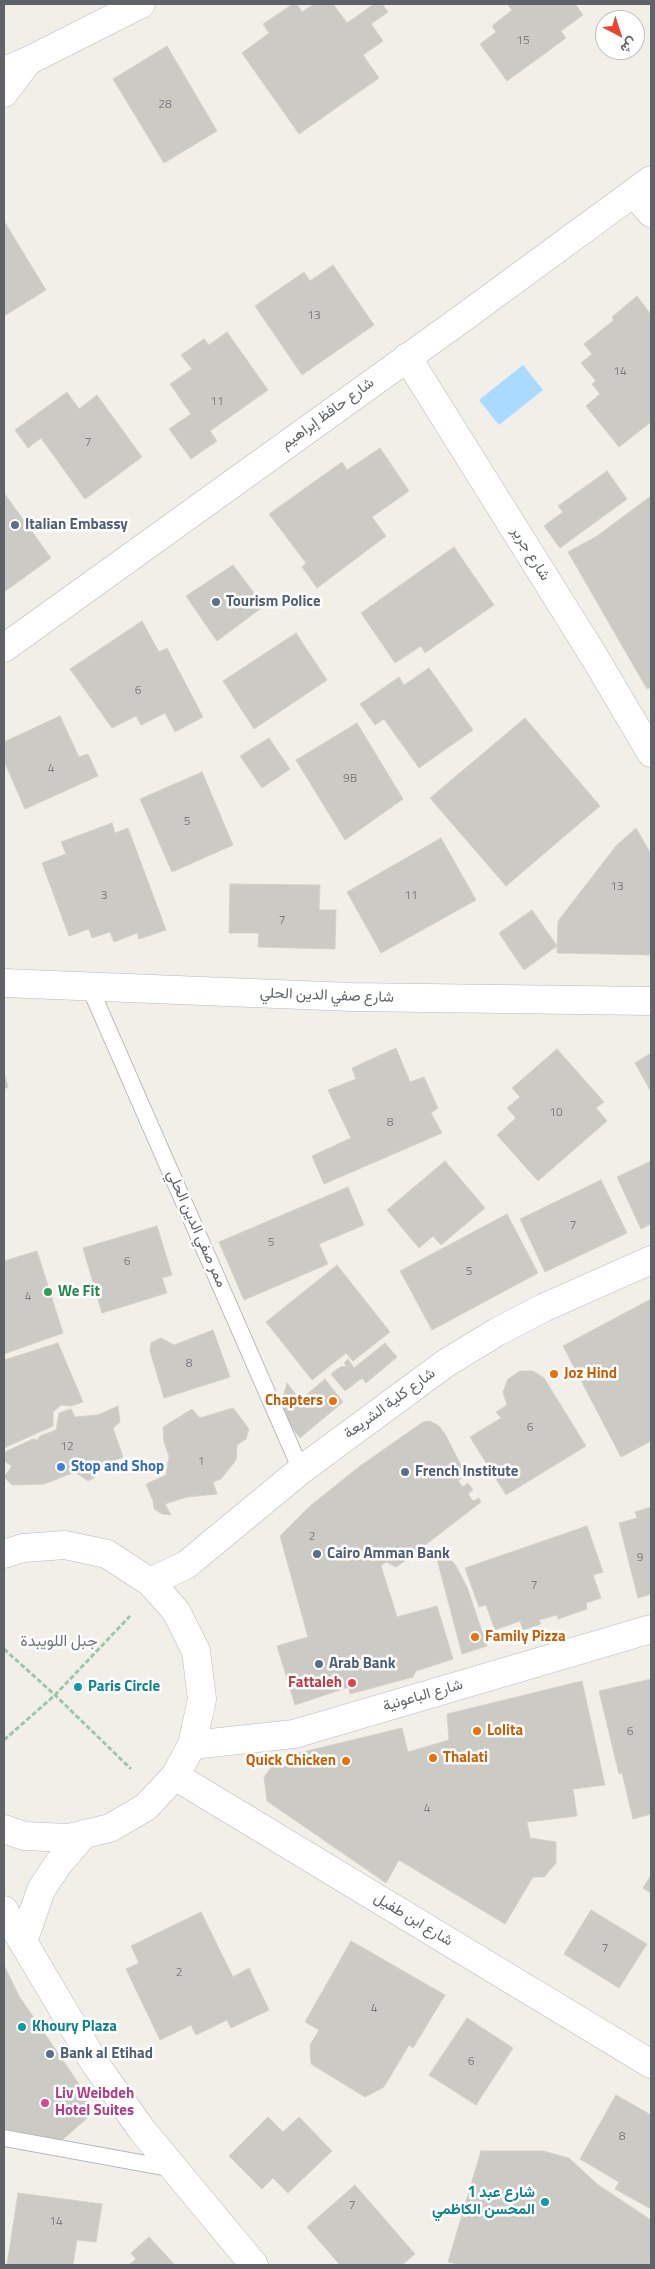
<!DOCTYPE html>
<meta charset="utf-8">
<style>
body{margin:0}
#map{position:relative;width:655px;height:2269px;overflow:hidden;background:#f1efe8;font-family:"Titillium Web",Vazirmatn,sans-serif}
canvas{display:block}
.frame{position:absolute;inset:0;border:5px solid #5f6368;pointer-events:none}
.north{position:absolute;left:595px;top:10px;width:50px;height:50px;box-sizing:border-box;background:#fff;border:1px solid #bfc1c3;border-radius:50%;rotate:140deg;font-size:14px;font-weight:700;line-height:20px;text-align:center;color:#5f6368}
.north::after{content:'';display:block;margin:auto;width:18px;height:22px;background:#ea4335;clip-path:polygon(50% 0,100% 100%,50% 72%,0 100%)}
</style>
<div id="map">
<canvas width="655" height="2269"></canvas>
<div class="frame"></div>
<div class="north">ش</div>
</div>
<script>
const ctx = document.querySelector('canvas').getContext('2d');
ctx.lineJoin = 'round';
function paint(path, color) { ctx.fillStyle = color; ctx.fill(path, 'evenodd'); }
const poly = rows => new Path2D(rows.map(r => 'M' + r).join(''));
function trace(path, color, width, dash) { ctx.strokeStyle = color; ctx.lineWidth = width; ctx.lineCap = dash ? 'butt' : 'round'; ctx.setLineDash(dash || []); ctx.stroke(path); }
function write(font, color, halo, rows, align = 'center') {
  ctx.font = font + ' "Titillium Web",Vazirmatn,sans-serif'; ctx.lineWidth = 5; ctx.setLineDash([]); ctx.textBaseline = 'middle'; ctx.strokeStyle = halo; ctx.fillStyle = color; for (const [text, x, y, turn = 0] of rows) {
    ctx.save(); ctx.translate(x, y); ctx.rotate((+turn || 0) * Math.PI / 180); ctx.textAlign = isNaN(turn) ? turn : align; if (halo) ctx.strokeText(text, 0, 0); ctx.fillText(text, 0, 0); ctx.restore();
  }
}
paint(poly([
 [523,365,543,390,499,425,479,400]
]), '#aadaff');
const building = poly([
 [293,4,297,4,302,12,314,4,333,4,347,23,374,4,382,4,388,12,371,24,383,41,363,55,379,78,299,134,242,53,269,33,263,24,293,4],
 [507,4,575,4,583,15,561,31,566,38,507,81,480,44,496,32,492,26,512,10,507,4],
 [167,46,217,131,164,163,113,79,167,46],
 [4,221,46,290,4,316,4,221],
 [333,265,374,325,302,375,255,306,304,272,310,281,333,265],
 [637,296,651,315,651,422,619,447,586,406,600,394,592,384,596,381,581,363,592,354,584,344,614,320,612,317,637,296],
 [227,332,268,390,210,431,217,441,191,459,169,429,191,414,170,384,192,369,181,355,204,339,209,345,227,332],
 [67,392,79,409,97,395,142,457,85,499,41,438,28,448,15,430,67,392],
 [380,448,409,491,372,517,386,536,317,588,302,567,306,563,269,514,342,462,347,470,380,448],
 [607,471,627,499,560,548,544,526,563,512,558,506,607,471],
 [4,493,51,558,4,592,4,493],
 [651,496,651,687,647,689,568,552,597,536,651,496],
 [454,547,494,605,425,653,421,646,395,663,361,613,454,547],
 [233,565,264,606,217,641,186,596,233,565],
 [142,621,159,652,167,648,203,717,175,732,165,713,141,725,136,716,112,728,70,669,142,621],
 [296,633,327,680,254,729,223,681,296,633],
 [429,668,473,730,419,768,384,719,375,725,360,704,399,677,404,685,429,668],
 [60,716,79,757,88,754,98,776,25,809,4,761,4,742,60,716],
 [525,718,600,806,506,886,430,798,525,718],
 [357,723,403,799,345,840,296,760,357,723],
 [269,738,290,769,262,788,240,756,269,738],
 [202,772,233,845,172,872,140,799,202,772],
 [112,823,115,833,128,828,166,930,139,939,137,933,114,942,110,932,92,938,89,929,69,936,42,863,66,854,61,842,112,823],
 [636,828,651,854,651,955,557,953,558,921,616,846,636,828],
 [441,838,476,900,381,953,347,892,441,838],
 [230,884,320,885,319,910,336,910,335,949,258,947,259,933,229,933,230,884],
 [532,910,557,946,524,970,499,933,532,910],
 [396,1048,410,1082,424,1077,438,1108,431,1113,442,1133,324,1184,312,1156,351,1138,328,1090,356,1079,352,1068,396,1048],
 [557,1049,604,1102,596,1108,607,1121,538,1181,497,1135,516,1118,507,1108,520,1097,512,1088,557,1049],
 [651,1053,651,1092,635,1063,651,1053],
 [4,1072,8,1087,4,1089,4,1072],
 [445,1161,485,1208,441,1245,433,1236,419,1248,387,1210,445,1161],
 [651,1161,651,1224,641,1229,617,1177,651,1161],
 [601,1180,627,1233,545,1272,520,1219,601,1180],
 [348,1187,364,1225,319,1244,328,1264,244,1300,219,1242,348,1187],
 [507,1214,538,1273,432,1330,400,1271,507,1214],
 [157,1226,172,1275,162,1278,167,1293,102,1313,83,1248,157,1226],
 [37,1251,63,1333,4,1354,4,1261,37,1251],
 [337,1265,390,1332,353,1361,346,1353,312,1380,266,1322,337,1265],
 [651,1299,651,1441,621,1457,563,1346,651,1299],
 [213,1330,230,1377,164,1398,150,1351,151,1343,161,1338,174,1345,213,1330],
 [58,1343,83,1402,71,1406,61,1405,53,1412,53,1426,4,1448,4,1360,58,1343],
 [385,1343,397,1357,366,1383,362,1378,345,1391,331,1374,340,1367,347,1366,344,1363,348,1359,354,1368,385,1343],
 [520,1371,533,1371,544,1378,586,1446,506,1495,470,1437,501,1418,496,1412,507,1405,503,1392,508,1379,520,1371],
 [325,1379,343,1402,300,1438,279,1411,287,1383,300,1400,325,1379],
 [118,1406,120,1422,113,1428,123,1457,96,1468,95,1477,88,1481,75,1472,44,1484,12,1485,4,1477,12,1466,4,1461,4,1454,7,1451,33,1439,37,1440,40,1436,56,1430,59,1413,71,1409,75,1417,98,1415,118,1406],
 [233,1408,249,1429,246,1439,237,1445,236,1460,221,1479,213,1482,217,1494,187,1497,165,1504,171,1515,162,1514,154,1509,153,1501,146,1484,166,1475,169,1456,164,1442,163,1427,192,1409,200,1418,233,1408],
 [430,1421,439,1426,445,1434,466,1475,458,1481,463,1487,468,1483,473,1490,468,1494,473,1501,479,1498,481,1502,402,1563,396,1567,386,1562,381,1566,397,1617,437,1606,453,1659,416,1671,413,1677,350,1694,349,1687,295,1705,277,1646,308,1637,280,1536,310,1506,360,1466,423,1422,430,1421],
 [651,1507,651,1594,638,1598,619,1523,637,1518,635,1512,651,1507],
 [587,1526,603,1572,593,1575,601,1598,586,1603,587,1609,558,1619,557,1615,539,1620,541,1624,523,1630,520,1621,495,1630,486,1605,479,1607,465,1568,587,1526],
 [446,1556,455,1564,467,1587,487,1646,462,1654,437,1559,446,1556],
 [651,1679,651,1814,633,1819,622,1773,619,1774,599,1691,651,1679],
 [582,1681,605,1785,573,1789,577,1816,527,1822,530,1838,556,1842,556,1863,544,1877,533,1877,505,1924,399,1860,386,1883,267,1801,264,1777,278,1758,402,1728,408,1752,449,1740,447,1714,582,1681],
 [651,1875,651,1893,643,1888,651,1875],
 [591,1910,647,1944,619,1988,564,1954,591,1910],
 [201,1912,233,1977,249,1968,269,2010,231,2028,227,2020,196,2035,191,2025,160,2040,126,1969,139,1963,131,1946,201,1912],
 [351,1941,445,1995,413,2048,409,2045,384,2087,365,2097,311,2064,310,2045,319,2030,305,2022,351,1941],
 [4,1965,19,1996,79,2084,91,2110,86,2119,60,2142,4,2137,4,1965],
 [467,2018,513,2048,476,2105,429,2075,467,2018],
 [616,2095,651,2115,651,2209,615,2189,619,2182,580,2159,616,2095],
 [268,2117,283,2132,299,2117,332,2151,288,2193,273,2178,262,2189,229,2156,268,2117],
 [481,2151,543,2151,569,2158,597,2184,651,2220,650,2265,461,2265,448,2262,481,2151],
 [355,2185,415,2254,402,2265,340,2265,307,2227,355,2185],
 [18,2193,102,2204,96,2242,77,2240,73,2265,7,2265,18,2193],
 [149,2237,175,2265,129,2265,136,2259,131,2253,149,2237]
]);
paint(building, '#cccac5');
trace(building, '#d6d1c6', 1);
const lane = poly([
 [90,988,301,1470],
 [4,2138,174,2169]
]);
const street = poly([
 [4,93,28,61],
 [634,193,651,213],
 [407,357,595,658,651,753],
 [4,648,460,320,651,180],
 [4,983,351,997,651,1001],
 [175,1776,651,2064]
]);
const secondary = poly([
 [4,71,28,61,141,4],
 [4,1554,23,1548,65,1545,107,1554,150,1582,176,1611,196,1651,202,1699,192,1745,175,1776,146,1807,110,1828,68,1838,24,1836,4,1829],
 [150,1582,186,1565,301,1470,446,1363,497,1332,543,1308,651,1260],
 [192,1745,294,1734,651,1629],
 [4,1910,96,2065,142,2130,254,2265],
 [23,1942,41,1890,58,1864,84,1834]
]);
trace(lane, '#b5b8bc', 18);
trace(street, '#b5b8bc', 29);
trace(secondary, '#b6babf', 29);
trace(poly([
 [4,1649,55,1695,131,1769],
 [4,1740,55,1695,130,1616]
]), '#9cc7a9', 3, [5, 2.5]);
trace(lane, '#fff', 16);
trace(street, '#fff', 28);
trace(secondary, '#fff', 28);
for (const [x, y, r, color] of [
 [15,525,5,"#5c6f8a"],
 [216,602,5,"#5c6f8a"],
 [48,1292,5,"#2e9e5b"],
 [554,1374,5,"#e8710a"],
 [333,1401,5,"#e8710a"],
 [61,1467,5,"#3f7fe0"],
 [405,1472,5,"#5c6f8a"],
 [317,1554,5,"#5c6f8a"],
 [475,1637,5,"#e8710a"],
 [319,1664,5,"#5c6f8a"],
 [352,1683,5,"#e0444e"],
 [78,1687,5,"#0f9aa8"],
 [477,1731,5,"#e8710a"],
 [433,1758,5,"#e8710a"],
 [346,1761,5,"#e8710a"],
 [22,2027,5,"#0f9aa8"],
 [50,2054,5,"#5c6f8a"],
 [45,2103,5,"#d1479c"],
 [545,2202,5,"#0f9aa8"]
]) { const dot = new Path2D(); dot.arc(x, y, r, 0, 2 * Math.PI); ctx.fillStyle = color; ctx.fill(dot); trace(dot, '#fff', 2); }
write('12px', '#7a7d7f', null, [
 ["15",523,41],
 ["28",165,105],
 ["13",314,316],
 ["14",620,372],
 ["11",217,402],
 ["7",88,443],
 ["6",138,691],
 ["4",51,769],
 ["9B",350,779],
 ["5",187,822],
 ["13",617,887],
 ["3",104,896],
 ["11",411,896],
 ["7",282,921],
 ["10",556,1113],
 ["8",390,1123],
 ["7",573,1226],
 ["5",271,1243],
 ["6",127,1262],
 ["5",469,1272],
 ["4",28,1297],
 ["8",189,1364],
 ["6",530,1428],
 ["12",67,1447],
 ["1",201,1462],
 ["2",312,1537],
 ["9",640,1558],
 ["7",534,1586],
 ["6",630,1732],
 ["4",427,1809],
 ["7",605,1949],
 ["2",179,1973],
 ["4",374,2009],
 ["6",471,2062],
 ["8",622,2137],
 ["7",352,2206],
 ["14",56,2222]
]);
write('15px', '#5f6368', '#fff', [
 ["شارع حافظ إبراهيم",328,414,-36],
 ["شارع جرير",530,554,58],
 ["شارع صفي الدين الحلي",327,996,2],
 ["ممر صفي الدين الحلي",196,1229,66],
 ["شارع كلية الشريعة",390,1404,-36],
 ["شارع الباعونية",423,1696,-16],
 ["شارع ابن طفيل",413,1920,31]
]);
write('bold 15px', '#4e5e75', '#fff', [
 ["Italian Embassy",25,525],
 ["Tourism Police",226,602],
 ["French Institute",415,1472],
 ["Cairo Amman Bank",327,1554],
 ["Arab Bank",329,1664],
 ["Bank al Etihad",60,2054]
], 'left');
write('bold 15px', '#27864d', '#fff', [
 ["We Fit",58,1292]
], 'left');
write('bold 15px', '#c56008', '#fff', [
 ["Joz Hind",564,1374],
 ["Chapters",323,1401,"right"],
 ["Family Pizza",485,1637],
 ["Lolita",487,1731],
 ["Thalati",443,1758],
 ["Quick Chicken",336,1761,"right"]
], 'left');
write('bold 15px', '#366cbe', '#fff', [
 ["Stop and Shop",71,1467]
], 'left');
write('bold 15px', '#be3a42', '#fff', [
 ["Fattaleh",342,1683]
], 'right');
write('bold 15px', '#0d838f', '#fff', [
 ["Paris Circle",88,1687],
 ["Khoury Plaza",32,2027],
 ["1 شارع عبد",535,2193,"right"],
 ["المحسن الكاظمي",535,2210,"right"]
], 'left');
write('bold 15px', '#b23c85', '#fff', [
 ["Liv Weibdeh",55,2094],
 ["Hotel Suites",55,2111]
], 'left');
write('16px', '#70757a', '#fff', [
 ["جبل اللويبدة",59,1642]
]);
</script>
